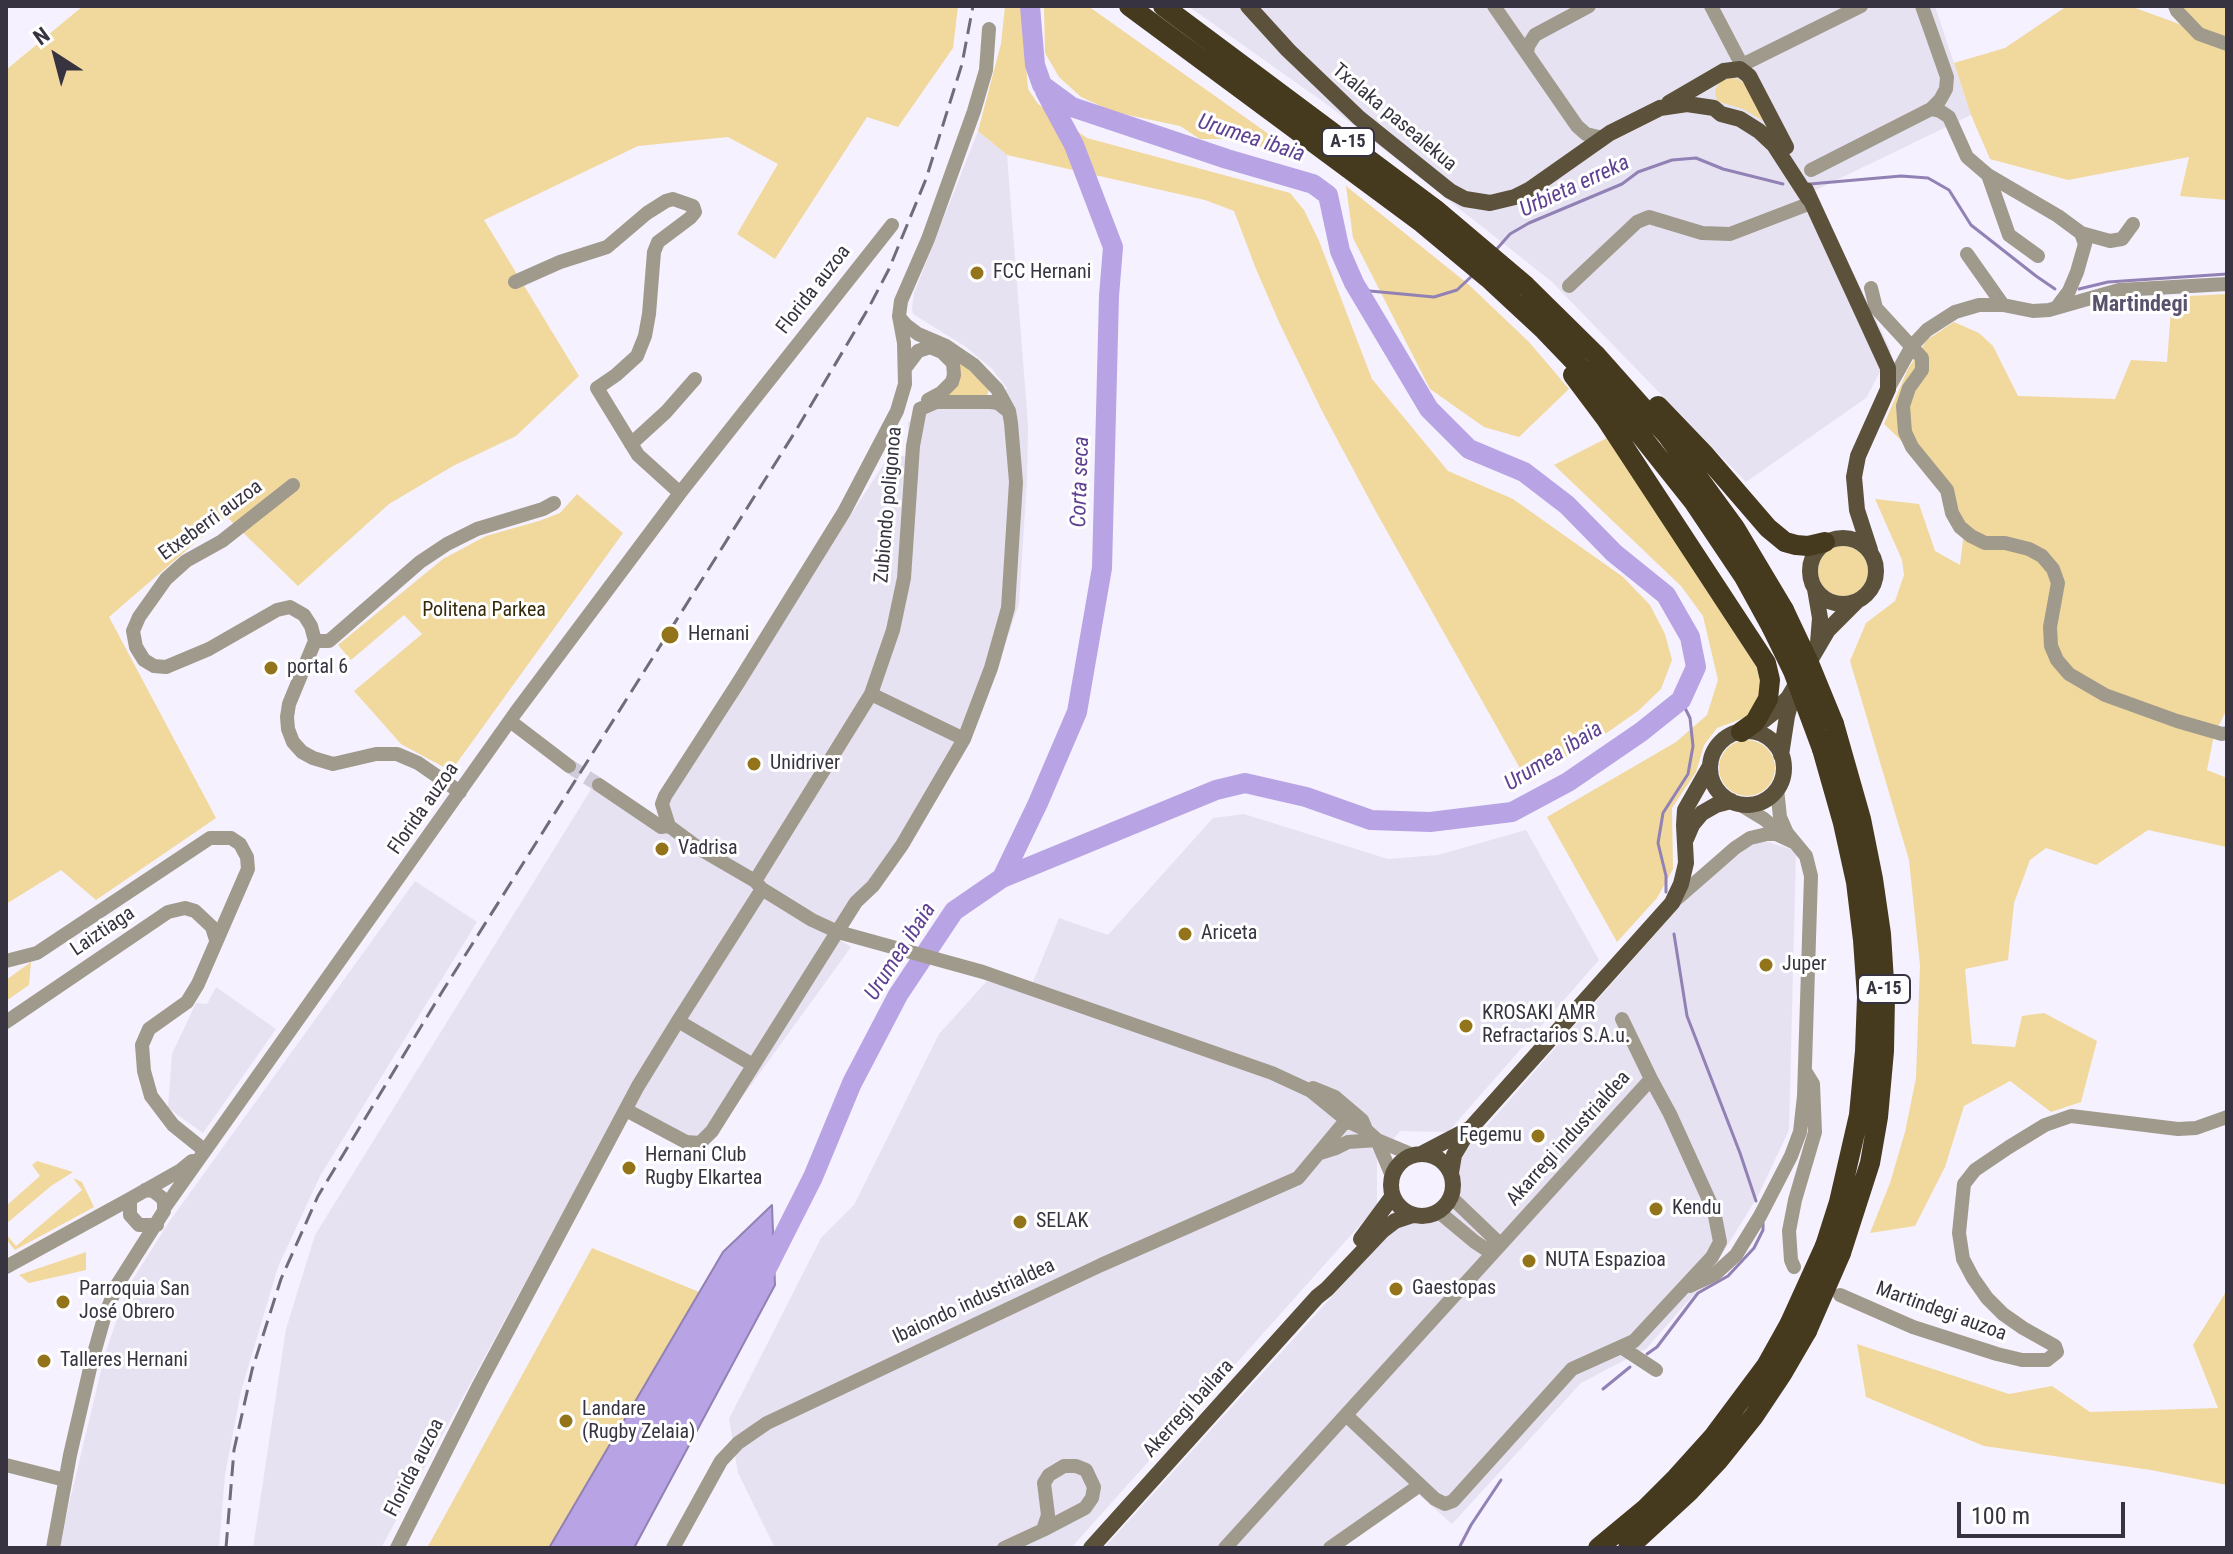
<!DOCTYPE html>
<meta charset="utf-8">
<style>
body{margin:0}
#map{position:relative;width:2233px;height:1554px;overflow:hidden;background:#f5f1fe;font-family:"Roboto Condensed",sans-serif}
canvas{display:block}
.frame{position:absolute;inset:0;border:8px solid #373340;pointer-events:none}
.north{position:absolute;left:16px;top:16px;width:80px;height:80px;-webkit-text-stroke:6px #fff;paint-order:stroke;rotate:324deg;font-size:22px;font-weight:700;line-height:32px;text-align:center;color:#373340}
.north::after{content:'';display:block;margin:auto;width:28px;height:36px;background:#373340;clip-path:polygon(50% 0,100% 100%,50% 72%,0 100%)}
.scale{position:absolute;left:1957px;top:1502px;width:168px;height:36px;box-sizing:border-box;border:4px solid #373340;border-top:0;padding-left:10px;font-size:24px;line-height:28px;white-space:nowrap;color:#373340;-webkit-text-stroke:6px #fff;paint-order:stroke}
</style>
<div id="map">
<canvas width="2233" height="1554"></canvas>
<div class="frame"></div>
<div class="north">N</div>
<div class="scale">100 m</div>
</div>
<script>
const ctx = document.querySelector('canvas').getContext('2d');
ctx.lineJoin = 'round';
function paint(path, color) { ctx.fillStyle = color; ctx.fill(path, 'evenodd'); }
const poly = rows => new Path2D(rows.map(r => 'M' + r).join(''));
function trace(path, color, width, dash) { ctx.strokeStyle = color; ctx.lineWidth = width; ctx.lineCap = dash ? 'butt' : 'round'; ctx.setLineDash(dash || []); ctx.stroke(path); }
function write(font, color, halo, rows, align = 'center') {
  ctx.font = font + ' "Roboto Condensed",sans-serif'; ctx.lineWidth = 6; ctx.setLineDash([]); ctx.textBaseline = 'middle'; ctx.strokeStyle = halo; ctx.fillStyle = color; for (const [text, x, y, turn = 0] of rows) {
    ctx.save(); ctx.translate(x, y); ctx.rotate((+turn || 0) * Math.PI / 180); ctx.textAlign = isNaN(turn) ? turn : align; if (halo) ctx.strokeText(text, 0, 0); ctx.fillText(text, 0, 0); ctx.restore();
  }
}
paint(poly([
 [1188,6,1935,6,1971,115,1814,191,1891,351,1866,398,1746,482,1551,281,1329,106],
 [978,131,1007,155,1028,425,1027,480,1019,604,979,719,838,932,656,813,889,456,908,456,908,422,930,409,988,408,1007,388,992,369,966,347,913,314,912,308,914,293],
 [595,783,851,947,704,1150,622,1104,381,1548,253,1548,286,1329,315,1235],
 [1244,814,1388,859,1438,855,1526,830,1599,960,1448,1132,1400,1131,1377,1158,1377,1206,1071,1548,775,1548,738,1473,729,1419,821,1238,854,1205,939,1034,987,981,1028,994,1059,918,1108,935,1213,818],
 [1759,839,1796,851,1789,1130,1758,1196,1704,1283,1646,1349,1581,1383,1452,1524,1417,1493,1340,1548,1104,1548,1393,1229,1408,1222,1434,1220,1449,1209,1459,1195,1459,1166,1461,1155,1695,889],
 [415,881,477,922,320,1176,278,1267,241,1391,225,1475,219,1548,60,1548,64,1525,105,1354,128,1287,169,1222],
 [216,987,276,1029,203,1133,168,1108,172,1054,196,1003,207,1004]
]), '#e6e2f2');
paint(poly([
 [83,6,958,6,953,48,898,127,867,117,775,259,737,234,778,164,728,137,638,146,484,220,579,376,516,436,453,466,389,504,298,586,226,516,109,617,216,818,96,900,61,870,6,904,6,70],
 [1005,6,1021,6,1028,89,1038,104,1087,138,1290,193,1304,210,1319,241,1372,379,1448,471,1513,499,1623,577,1650,605,1665,634,1672,660,1661,689,1638,711,1595,741,1526,779,1375,510,1322,411,1279,322,1256,269,1234,211,1205,200,1007,155,978,131,1001,44],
 [1044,6,1088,6,1301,157,1229,139,1200,139,1180,126,1114,112,1081,97,1059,77,1045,53],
 [2067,6,2130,6,2182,25,2182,6,2227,6,2227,200,2180,196,2189,157,2068,180,1990,159,1971,115,1954,63,2005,48],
 [1728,78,1738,79,1746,84,1767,123,1743,109,1717,101,1715,90,1720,82],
 [1346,186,1468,284,1529,342,1569,389,1519,437,1484,427,1430,389,1353,238],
 [2227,294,2227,709,2214,735,2207,770,2227,778,2227,847,2148,830,2096,865,2046,848,2030,860,2014,903,2008,960,1965,969,1972,1044,2015,1047,2022,1016,2044,1013,2097,1041,2081,1102,2051,1112,2010,1081,1964,1106,1945,1167,1915,1226,1870,1233,1890,1183,1905,1132,1916,1078,1920,965,1909,860,1850,661,1866,623,1895,601,1904,575,1902,560,1875,499,1919,504,1935,551,1960,565,1965,524,1910,449,1884,424,1908,369,1927,340,1954,322,1979,333,1993,346,2018,396,2115,399,2131,360,2167,362,2172,297],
 [955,356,989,389,987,396,947,397],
 [1607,438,1756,666,1760,681,1760,702,1749,716,1717,728,1704,745,1696,772,1672,808,1673,869,1657,898,1617,942,1547,817,1676,742,1707,715,1718,680,1703,616,1681,586,1554,465],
 [577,494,623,533,451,771,401,744,354,691,422,634,404,615,351,660,338,645,443,559,486,536,539,521,560,513],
 '1818 571a25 25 0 1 1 50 0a25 25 0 1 1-50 0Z',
 '1719 768a28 28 0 1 1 56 0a28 28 0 1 1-56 0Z',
 [31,962,29,985,6,1001,6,980],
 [37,1161,73,1172,51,1186,6,1224,6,1206,40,1176,32,1165],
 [73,1178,82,1182,94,1207,15,1250,6,1239,6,1234,16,1246,82,1190],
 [592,1248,704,1294,567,1548,427,1548],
 [86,1252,86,1270,29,1283,19,1275],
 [2227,1290,2227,1485,2151,1470,1984,1446,1866,1397,1857,1344,2009,1394,2052,1386,2090,1412,2218,1408,2193,1345]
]), '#f1d89c');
const water = poly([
 [772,1205,775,1285,634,1548,549,1548,723,1252,772,1205]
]);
paint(water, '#b8a3e5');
trace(water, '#9181b4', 2);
trace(poly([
 [1810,184,1901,176,1928,178,1949,190,1971,225,2036,276,2055,289],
 [1495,251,1510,234,1529,223,1622,184,1638,172,1672,160,1696,158,1723,169,1783,184],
 [1354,283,1370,291,1434,297,1457,290,1474,274],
 [2079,289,2108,282,2227,274],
 [1666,892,1666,876,1658,843,1663,813,1688,774,1693,746,1690,718,1681,700],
 [1674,934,1687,1016,1740,1153,1756,1201],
 [1647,1354,1657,1347,1698,1293,1728,1276,1754,1248,1763,1230,1763,1223],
 [1603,1389,1630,1367],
 [1459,1548,1471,1525,1501,1480]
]), '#9181b4', 3);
trace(poly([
 [1002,878,1038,803,1077,712,1102,568,1109,296,1113,247,1074,145,1045,91],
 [763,1276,813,1177,852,1083,898,995,954,911,1002,878,1216,790,1245,783,1306,797,1371,820,1430,822,1512,812,1568,782,1641,732,1681,700,1696,667,1690,637,1666,595,1614,553,1567,505,1524,472,1469,449,1429,409,1354,283,1340,251,1328,195,1313,184,1227,159,1072,107,1042,85,1035,65,1030,6]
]), '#b8a3e5', 20);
trace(poly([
 [569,766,599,785]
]), '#cfcbd8', 14, [14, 7]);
trace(poly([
 [1494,6,1577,126,1586,134,1603,138],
 [1711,6,1746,73],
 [2175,6,2177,11,2199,34,2227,44],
 [989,29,986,70,974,111,928,239,901,301,899,316,904,343,905,384,897,411,844,512,738,683,665,796,662,804,669,826,700,849,755,881,762,889,812,920,838,932,983,972,1272,1073,1311,1091,1349,1122,1366,1130,1377,1140,1413,1155],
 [1527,54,1528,46,1535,35,1589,6],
 [1736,68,1861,6],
 [1931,109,1940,111,1949,117,1967,157,1988,175,2058,216,2081,233,2085,244,2077,272,2069,291,2057,307],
 [1811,170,1931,109,1940,100,1946,89,1947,77,1922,6],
 [1988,175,2009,235,2038,256],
 [2081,233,2110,241,2122,239,2133,224],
 [1967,254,2003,305],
 [515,282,560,262,607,247,647,213,666,201,673,199,693,206,695,212,690,218,658,242,654,252,649,314,645,336,637,356,616,375,597,388,638,455,680,493],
 [1569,286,1637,222,1649,217,1702,233,1730,234,1811,203],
 [1871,288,1876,308,1922,358,1922,370,1909,388,1903,406,1905,432,1912,447,1947,490,1952,513,1960,527,1971,536,1985,543,2005,543,2029,549,2042,556,2053,569,2058,583,2050,627,2051,646,2057,660,2069,674,2105,695,2177,721,2222,734,2227,733],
 [906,367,918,351,930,347,942,352,953,363,954,375,952,382,941,393,928,400],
 [1888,389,1912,346,1927,330,1955,312,1979,305,2003,305,2033,311,2049,310,2119,290,2227,284],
 [631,444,666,412,695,379],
 [293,485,222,541,186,561,166,579,139,617,133,631,136,647,144,660,154,666,166,667,209,649,277,610,290,607,304,615,311,626,315,641,289,704,287,717,288,729,293,742,302,752,313,758,333,764,376,754,397,754,418,763,460,792],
 [315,641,329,641,420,562,447,544,477,529,543,509,554,503],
 [871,694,964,739],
 [510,721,569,766],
 [599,785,661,827,669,826],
 [1741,805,1764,819,1783,835],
 [755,881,871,694,893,630,904,578,913,446,920,409,936,402,991,402,998,403,1008,411],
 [1672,903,1735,848,1750,838,1767,834,1776,834,1793,842],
 [6,961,37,953,210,838,231,838,240,844,247,857,248,869,198,984,187,1002,149,1029,142,1045,144,1071,151,1096,173,1125,204,1150],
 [1622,1019,1651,1079],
 [678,1021,753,1065],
 [6,1022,168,912,185,908,195,911,212,927,216,940],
 [1313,1088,1335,1097,1362,1120,1365,1127],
 [626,1110,686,1142,700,1143,712,1131,856,902,873,886,902,845,964,739,991,668,1008,608,1016,482,1011,423,1009,411,997,389,974,365,946,346,918,334,906,325,899,317],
 [1377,1140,1392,1176],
 [1320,1153,1336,1148,1348,1142,1377,1140],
 [1451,1197,1500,1244],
 [130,1199,130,1215,139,1225,157,1225],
 [165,1207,516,712,680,493,892,225],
 [1439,1212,1475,1242,1492,1253],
 [6,1267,130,1199,181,1170,192,1161],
 [1794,1267,1791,1260,1789,1231,1795,1200,1815,1132,1813,1084,1805,1071],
 [1690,1286,1714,1275,1736,1255,1760,1216,1791,1156,1800,1132,1804,1096,1811,876,1806,856,1787,833,1780,817,1777,789],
 [1840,1295,1913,1327,1997,1354,2022,1360,2047,1360,2057,1352,2055,1346,2023,1328,2003,1314,1987,1298,1973,1278,1963,1259,1959,1233,1964,1184,1975,1170,2009,1147,2045,1125,2071,1116,2178,1129,2196,1128,2227,1117],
 [1621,1347,1656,1370],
 [6,1465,65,1480],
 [53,1548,70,1455,91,1364,104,1318,117,1285,164,1211,164,1201,161,1197,153,1191,145,1190],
 [397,1548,479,1385,638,1086,678,1021,762,889],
 [673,1548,721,1461,738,1443,767,1423,1101,1265,1298,1178,1343,1124,1349,1122],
 [1004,1548,1043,1530,1085,1508,1092,1498,1094,1487,1086,1470,1076,1466,1064,1466,1049,1475,1044,1483,1048,1515,1043,1530],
 [1225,1548,1651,1079,1670,1114,1714,1211,1720,1242,1712,1257,1634,1341,1572,1369,1453,1501,1445,1504,1435,1499,1346,1415],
 [1330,1548,1420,1485]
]), '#a09a8d', 14);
trace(poly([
 [1248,6,1288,50,1359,118,1450,191,1465,199,1490,203,1515,197,1529,190,1610,133,1660,108,1687,104,1714,108,1721,114,1740,119,1759,131,1774,145,1809,199],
 [1669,103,1724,71,1740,69,1749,76,1786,147],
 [1806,190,1888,368,1888,389,1858,456,1854,477,1857,510,1870,550],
 '1810 571a33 33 0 1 1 66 0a33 33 0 1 1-66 0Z',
 [1815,589,1820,618,1818,643],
 [1754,728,1773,713,1788,698,1828,630,1856,602],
 '1710 768a37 37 0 1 1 74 0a37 37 0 1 1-74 0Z',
 [1781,755,1787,716,1792,698],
 [1686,839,1692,825,1702,813,1716,805,1731,801],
 [1423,1153,1467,1130],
 '1391 1185a31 31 0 1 1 62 0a31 31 0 1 1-62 0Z',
 [1451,1173,1454,1155,1469,1130,1672,903,1681,884,1686,863,1684,825,1685,810,1710,766],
 [1361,1239,1392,1197],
 [1091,1548,1317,1297,1327,1289,1382,1231,1395,1221,1413,1215]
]), '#5c523b', 16);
trace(poly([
 [1129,6,1422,223,1488,278,1544,330,1619,408,1693,501,1744,577,1772,628],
 [1163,6,1435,209,1526,286,1595,354,1667,435,1735,528,1784,610],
 [1573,375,1606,419,1766,663,1770,680,1768,699,1755,722,1741,732],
 [1658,406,1705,455,1768,528,1785,542,1796,545,1808,546,1825,542],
 [1834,724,1861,819,1873,879,1881,934,1885,997,1884,1051,1878,1117,1870,1163,1841,1253],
 [1822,749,1843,823,1856,882,1863,940,1867,997,1865,1051,1859,1115,1839,1202,1825,1246],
 [1598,1548,1645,1509,1676,1478,1713,1437,1766,1366,1790,1323],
 [1628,1548,1689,1492,1718,1461,1754,1416,1782,1374,1807,1331]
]), '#45391e', 20);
trace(poly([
 [226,1548,234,1450,252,1370,281,1279,318,1196,442,992,795,432,868,309,889,269,926,179,962,64,973,6]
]), '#706c79', 3, [16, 8]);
trace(poly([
 [1784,610,1809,663,1834,724],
 [1772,628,1793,671,1822,749],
 [1790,1323,1825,1246],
 [1807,1331,1841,1253]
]), '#45391e', 20);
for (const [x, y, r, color] of [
 [977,273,8,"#93741b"],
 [670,635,10,"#93741b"],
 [271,668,8,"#93741b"],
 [754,764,8,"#93741b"],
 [662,849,8,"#93741b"],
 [1185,934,8,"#93741b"],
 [1766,965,8,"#93741b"],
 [1466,1026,8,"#93741b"],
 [1538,1136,8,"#93741b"],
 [629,1168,8,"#93741b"],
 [1656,1209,8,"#93741b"],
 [1020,1222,8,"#93741b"],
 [1529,1261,8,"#93741b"],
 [1396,1289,8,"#93741b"],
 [63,1302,8,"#93741b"],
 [44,1361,8,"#93741b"],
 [566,1421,8,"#93741b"]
]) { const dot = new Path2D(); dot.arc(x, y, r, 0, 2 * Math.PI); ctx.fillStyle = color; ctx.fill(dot); trace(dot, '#fff', 3); }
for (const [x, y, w] of [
 [1348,142,52],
 [1884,989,52]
]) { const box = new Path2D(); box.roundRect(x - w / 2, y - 14, w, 28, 6); ctx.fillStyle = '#fff'; ctx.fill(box); trace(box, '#373340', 2); }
write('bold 18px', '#373340', null, [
 ["A-15",1348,142],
 ["A-15",1884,989]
]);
write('20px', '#373340', '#fff', [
 ["Txalaka pasealekua",1394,118,40],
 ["Florida auzoa",814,290,-52],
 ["Zubiondo poligonoa",889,505,-85],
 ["Etxeberri auzoa",211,521,-36],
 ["Florida auzoa",424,809,-55],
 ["Laiztiaga",103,932,-34],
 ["Akarregi industrialdea",1569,1139,-48],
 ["Ibaiondo industrialdea",974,1302,-25],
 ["Martindegi auzoa",1941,1312,20],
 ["Akerregi bailara",1189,1409,-48],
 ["Florida auzoa",415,1468,-63]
]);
write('20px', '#373340', '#fff', [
 ["FCC Hernani",993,273],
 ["Hernani",688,635],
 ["portal 6",287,668],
 ["Unidriver",770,764],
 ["Vadrisa",678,849],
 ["Ariceta",1201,934],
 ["Juper",1782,965],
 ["KROSAKI AMR",1482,1014],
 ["Refractarios S.A.u.",1482,1037],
 ["Fegemu",1522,1136,"right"],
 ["Hernani Club",645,1156],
 ["Rugby Elkartea",645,1179],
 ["Kendu",1672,1209],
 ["SELAK",1036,1222],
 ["NUTA Espazioa",1545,1261],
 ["Gaestopas",1412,1289],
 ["Parroquia San",79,1290],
 ["José Obrero",79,1313],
 ["Talleres Hernani",60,1361],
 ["Landare",582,1410],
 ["(Rugby Zelaia)",582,1433]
], 'left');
write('20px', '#362a09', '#fff', [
 ["Politena Parkea",484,611]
]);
write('italic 22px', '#5f4191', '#fff', [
 ["Urumea ibaia",1251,139,18],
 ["Urbieta erreka",1575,187,-25],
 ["Corta seca",1081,482,-88],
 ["Urumea ibaia",1554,757,-32],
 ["Urumea ibaia",901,952,-57]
]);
write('bold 22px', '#5a516d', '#fff', [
 ["Martindegi",2140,305]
]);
</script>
